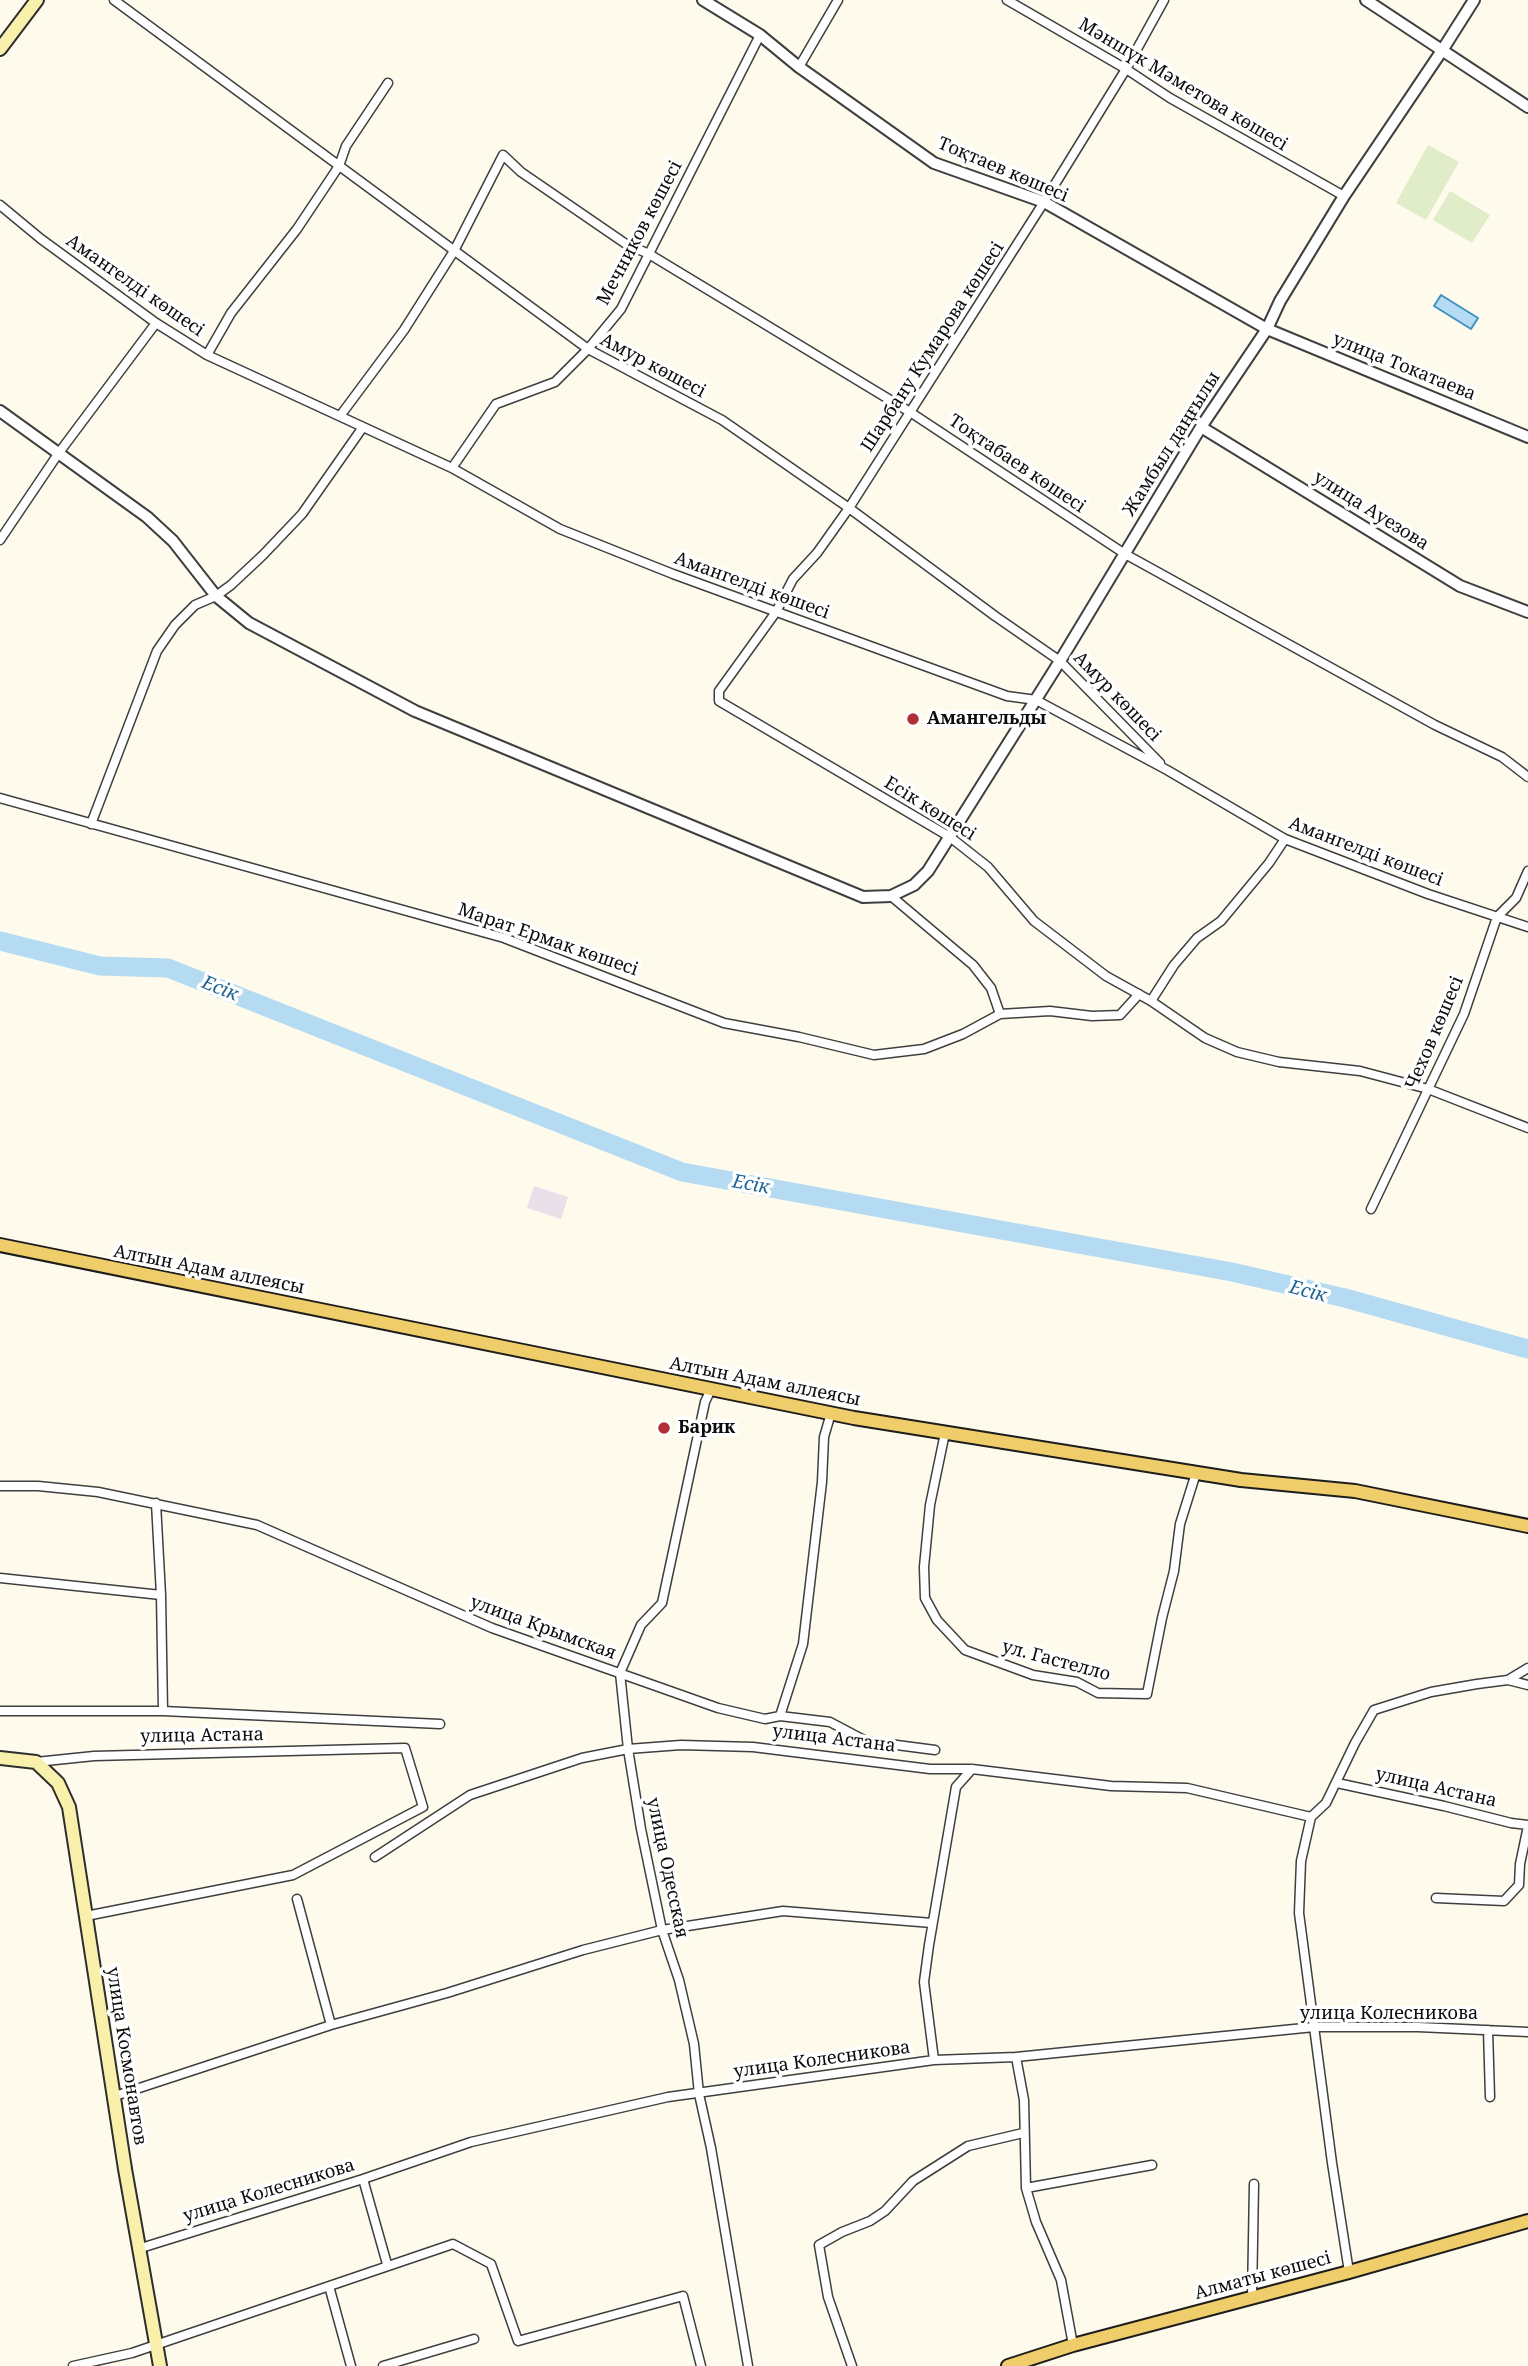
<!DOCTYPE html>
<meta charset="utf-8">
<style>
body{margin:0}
canvas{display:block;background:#fefaec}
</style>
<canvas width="1528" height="2366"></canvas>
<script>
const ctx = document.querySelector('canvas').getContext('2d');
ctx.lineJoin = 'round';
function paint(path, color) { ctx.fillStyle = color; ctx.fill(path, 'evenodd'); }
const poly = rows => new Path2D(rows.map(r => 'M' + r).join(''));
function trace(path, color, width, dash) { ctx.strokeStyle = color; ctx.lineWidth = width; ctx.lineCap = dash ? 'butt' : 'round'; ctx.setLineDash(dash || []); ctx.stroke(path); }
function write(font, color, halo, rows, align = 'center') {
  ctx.font = font + ' "Noto Serif",serif'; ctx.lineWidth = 7; ctx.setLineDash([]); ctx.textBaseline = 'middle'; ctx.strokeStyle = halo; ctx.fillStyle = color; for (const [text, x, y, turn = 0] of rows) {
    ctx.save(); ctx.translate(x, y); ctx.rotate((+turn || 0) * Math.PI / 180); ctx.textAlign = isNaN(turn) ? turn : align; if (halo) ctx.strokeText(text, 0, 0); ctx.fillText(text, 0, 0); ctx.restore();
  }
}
paint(poly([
 [534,1186,568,1197,561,1219,527,1208]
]), '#e9e0ea');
paint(poly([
 [1428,145,1459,162,1426,220,1396,203],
 [1450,191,1490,215,1472,243,1433,220]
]), '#e1edc9');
const water = poly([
 [1441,295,1478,318,1471,329,1434,306,1441,295]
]);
paint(water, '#b4dbf2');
trace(water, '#4091c4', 2);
trace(poly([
 [0,941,100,966,168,968,682,1172,1232,1272,1345,1298,1528,1349]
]), '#b4dbf2', 19);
const minor = poly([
 [114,0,588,349,722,420,849,508,995,616,1060,661,1160,763],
 [1007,0,1126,69,1170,98,1344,196],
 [1164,0,1126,69,1044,202,849,508,817,553,793,579,776,612,719,691,719,701,950,837,988,867,1034,921,1106,976,1151,1001,1205,1038,1237,1052,1279,1062,1360,1071,1428,1089,1528,1128],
 [799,67,838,0],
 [0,205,41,239,156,323,207,355,452,468,560,529,673,574,1007,696,1036,700,1167,770,1285,839,1428,894,1528,927],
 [207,355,231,313,297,229,339,166,346,146,388,83],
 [340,416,404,330,454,251,503,155,521,172,626,244,649,254,910,412,1125,554,1435,725,1502,757,1528,777],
 [452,468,496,404,555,382,588,349,621,309,760,35],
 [0,540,58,454,156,323],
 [0,798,504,938,724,1023,799,1037,874,1055,924,1049,963,1034,1000,1014,1050,1011,1092,1016,1120,1015,1139,994],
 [91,824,157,651,175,625,195,605,216,596,231,585,263,555,302,514,363,427],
 [891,896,973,965,991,988,1000,1014],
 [1151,1001,1174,965,1197,938,1221,921,1269,863,1285,839],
 [1371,1209,1464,1014,1497,917,1516,898,1528,871],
 [711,1389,705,1402,662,1603,641,1625,620,1673,628,1749,641,1829,662,1930,679,1980,694,2044,699,2094,711,2148,748,2366],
 [945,1433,930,1505,924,1567,925,1598,937,1620,965,1650,1033,1675,1077,1682,1098,1693,1147,1694,1162,1618,1174,1571,1180,1524,1196,1473],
 [0,1486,38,1486,98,1492,257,1525,492,1628,718,1708,765,1719,780,1716,803,1644,822,1482,824,1437,831,1413],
 [156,1503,161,1595,163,1711],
 [0,1578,161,1595],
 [1508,1680,1528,1668],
 [0,1711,163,1711,440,1724],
 [780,1716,830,1722,866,1741,935,1750],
 [36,1762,94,1756,405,1748,423,1807,293,1875,86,1916],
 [1337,1783,1444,1806,1511,1823,1528,1825],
 [375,1857,470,1795,582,1758,628,1749,681,1745,753,1747,930,1769,972,1769,1111,1786,1187,1788,1311,1817],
 [1436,1898,1504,1901,1519,1885,1520,1864,1528,1826],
 [297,1899,331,2025],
 [1488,2030,1490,2097],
 [1016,2057,1024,2100,1026,2188,1036,2222,1061,2280,1073,2345],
 [934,2060,924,1982,929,1945,956,1787,972,1769],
 [115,2096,331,2025,447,1993,583,1950,662,1930,783,1911,932,1923],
 [363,2179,387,2264],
 [1026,2188,1152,2165],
 [141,2248,363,2179,471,2142,668,2097,934,2060,1016,2057,1314,2027,1418,2027,1528,2032],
 [1349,2272,1332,2163,1299,1913,1301,1861,1311,1817,1326,1803,1355,1743,1374,1710,1431,1692,1477,1684,1508,1680,1528,1685],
 [329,2286,351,2366],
 [1252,2298,1254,2184],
 [73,2366,132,2353,453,2244,491,2264,518,2341,683,2296,701,2366],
 [383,2366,474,2339],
 [852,2366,828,2297,819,2245,842,2232,870,2221,885,2211,913,2181,968,2146,1023,2133]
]);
const tertiary = poly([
 [703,0,760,35,799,67,934,163,1044,202,1267,329,1528,437],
 [1366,0,1528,107],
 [0,411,147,517,173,541,216,596,249,623,415,711,863,897,891,896,914,885,928,871,1060,661,1201,427,1267,329,1280,301,1344,196,1443,49,1474,0],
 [1201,427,1460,586,1528,612]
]);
const secondary = poly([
 [0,49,37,0],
 [0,1758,36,1762,58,1783,69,1807,125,2169,160,2366]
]);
const primary = poly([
 [0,1245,854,1418,1241,1480,1355,1491,1528,1526],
 [1008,2366,1073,2345,1349,2272,1528,2221]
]);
trace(minor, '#3f3f3f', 11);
trace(tertiary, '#3f3f3f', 14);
trace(secondary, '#2e2e2e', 16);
trace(primary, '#1d1d1d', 16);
trace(minor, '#fff', 8);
trace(tertiary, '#fff', 10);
trace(secondary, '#f9f0ab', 12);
trace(primary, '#efcd6a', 12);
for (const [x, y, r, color] of [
 [913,719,7,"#b22e36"],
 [664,1428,7,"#b22e36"]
]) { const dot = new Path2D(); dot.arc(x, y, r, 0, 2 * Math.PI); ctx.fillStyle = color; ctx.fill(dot); trace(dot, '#fff', 2.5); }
write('18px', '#0c0c0c', '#fff', [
 ["Мәншүк Мәметова көшесі",1183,85,31],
 ["Тоқтаев көшесі",1003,170,23],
 ["Мечников көшесі",640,233,-62],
 ["Амангелді көшесі",135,286,35],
 ["Шарбану Кумарова көшесі",933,347,-57],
 ["Амур көшесі",653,366,28],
 ["улица Токатаева",1404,367,22],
 ["Жамбыл даңғылы",1172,444,-58],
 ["Тоқтабаев көшесі",1017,464,34],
 ["улица Ауезова",1371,511,32],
 ["Амангелді көшесі",752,586,20],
 ["Амур көшесі",1117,697,46],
 ["Есік көшесі",930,809,32],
 ["Амангелді көшесі",1366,852,21],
 ["Марат Ермак көшесі",548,940,19],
 ["Чехов көшесі",1435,1033,-67],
 ["Алтын Адам аллеясы",209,1270,11],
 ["Алтын Адам аллеясы",765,1382,11],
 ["улица Крымская",543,1628,20],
 ["ул. Гастелло",1056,1661,15],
 ["улица Астана",202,1736,-1],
 ["улица Астана",834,1739,7],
 ["улица Астана",1436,1788,13],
 ["улица Одесская",667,1868,78],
 ["улица Колесникова",1389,2014],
 ["улица Космонавтов",126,2056,81],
 ["улица Колесникова",822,2060,-8],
 ["улица Колесникова",269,2191,-17],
 ["Алматы көшесі",1263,2276,-15]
]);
write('bold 18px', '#0c0c0c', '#fff', [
 ["Амангельды",927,719],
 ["Барик",678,1428]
], 'left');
write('italic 19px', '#1e6394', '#fff', [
 ["Есік",220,989,22],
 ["Есік",751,1185,10],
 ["Есік",1308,1292,15]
]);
</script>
